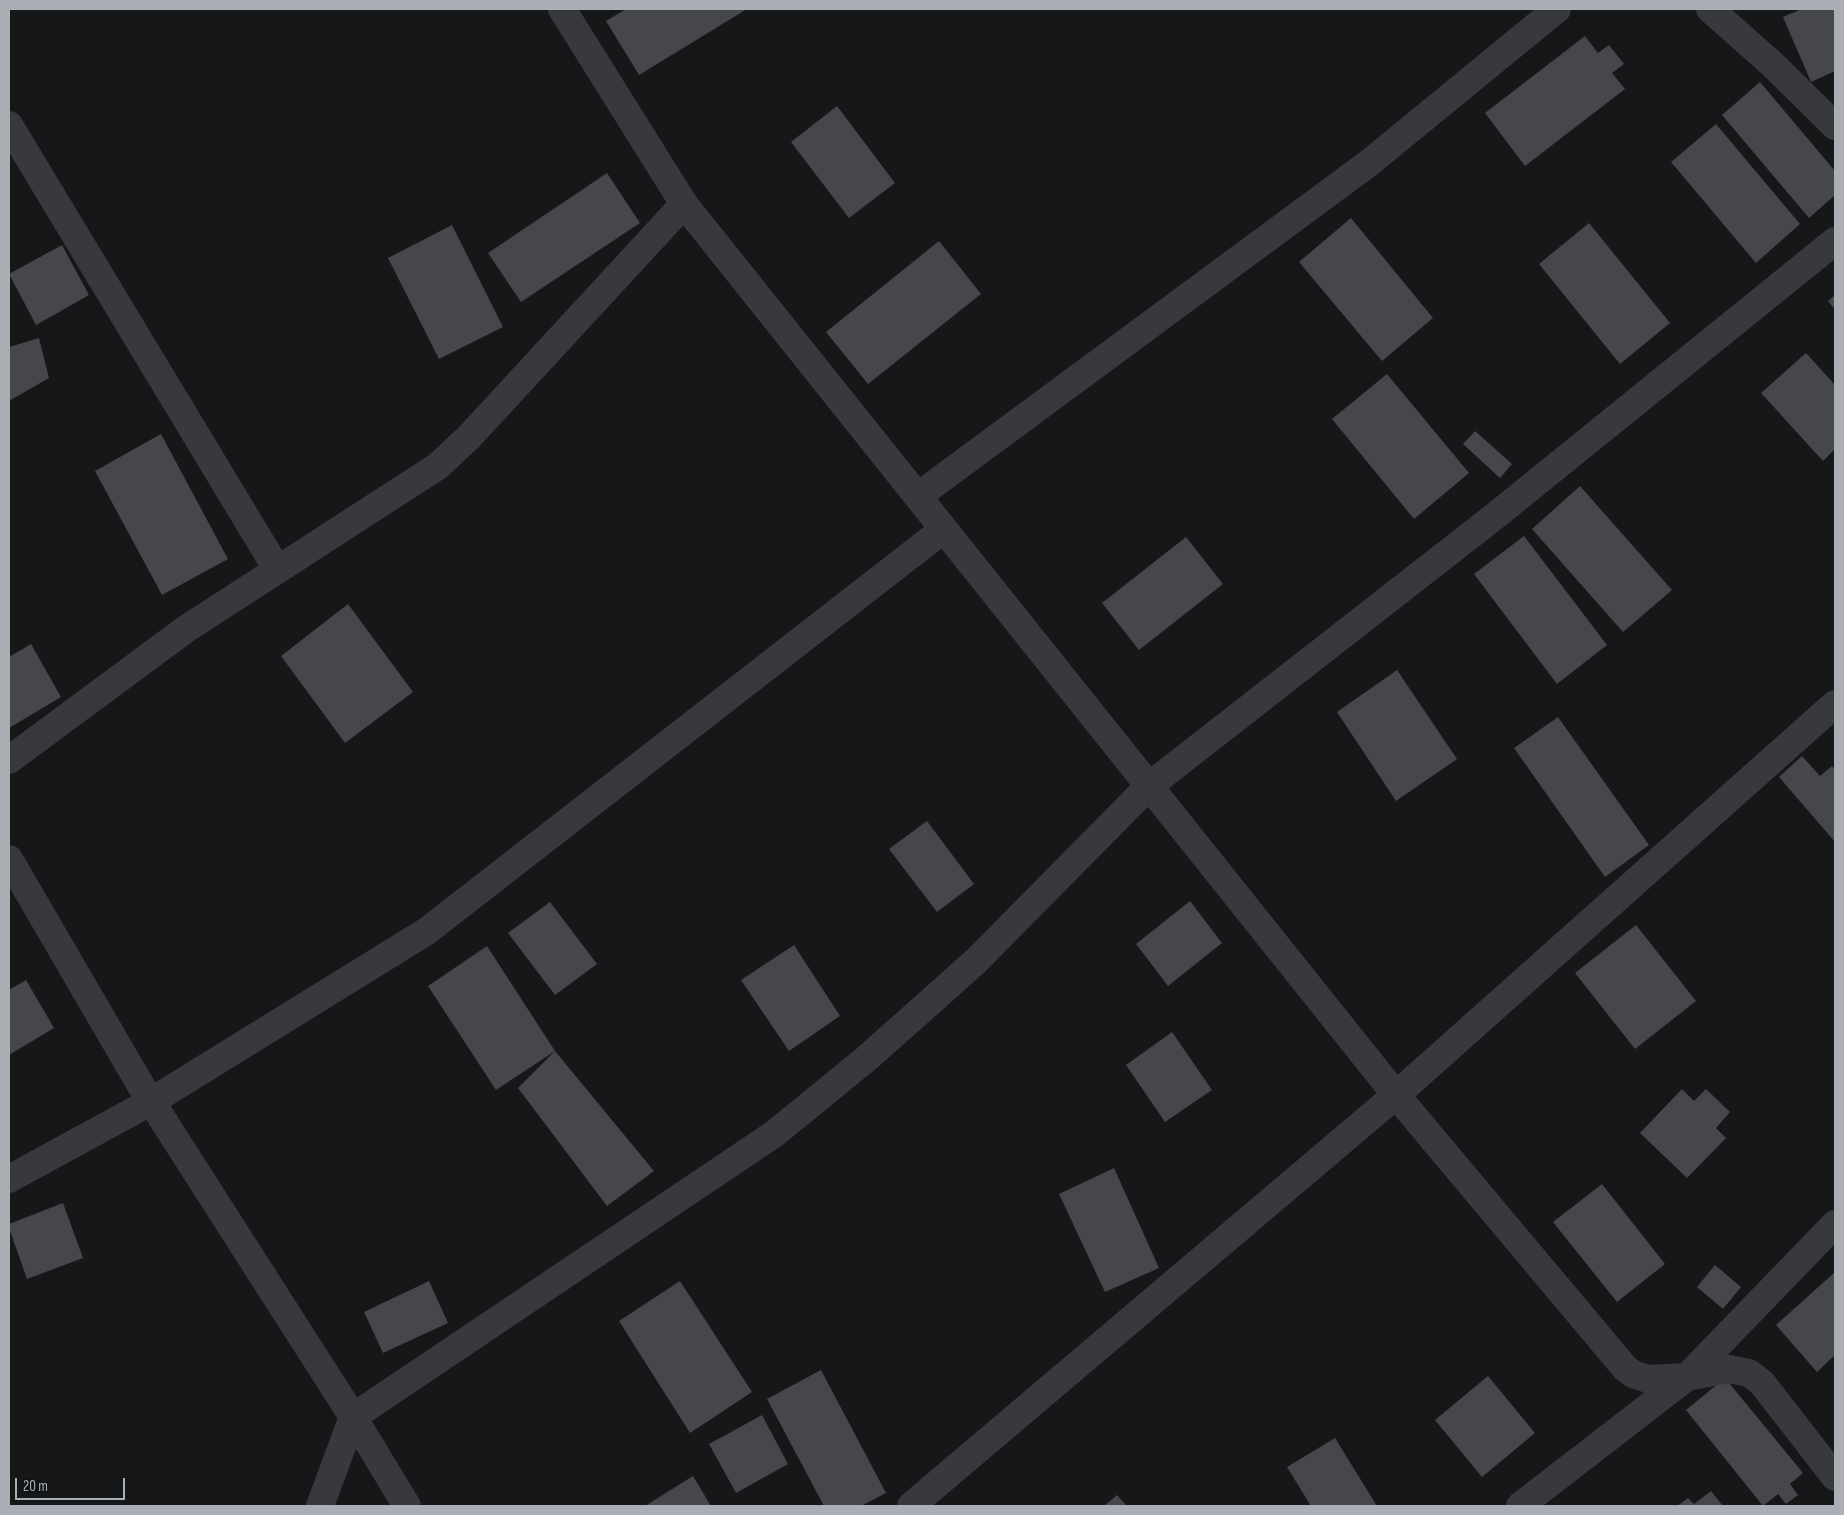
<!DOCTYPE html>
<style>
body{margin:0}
#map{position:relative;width:1844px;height:1515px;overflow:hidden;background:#161718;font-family:"Sofia Sans Condensed",sans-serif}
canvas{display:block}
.frame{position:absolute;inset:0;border:10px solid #aaafb6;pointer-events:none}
.scale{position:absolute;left:15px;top:1478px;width:110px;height:22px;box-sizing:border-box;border:2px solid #aaafb6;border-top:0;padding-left:6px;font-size:15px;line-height:18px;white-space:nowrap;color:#aaafb6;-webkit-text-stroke:4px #111213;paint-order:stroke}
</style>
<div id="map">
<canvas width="1844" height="1515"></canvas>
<div class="frame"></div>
<div class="scale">20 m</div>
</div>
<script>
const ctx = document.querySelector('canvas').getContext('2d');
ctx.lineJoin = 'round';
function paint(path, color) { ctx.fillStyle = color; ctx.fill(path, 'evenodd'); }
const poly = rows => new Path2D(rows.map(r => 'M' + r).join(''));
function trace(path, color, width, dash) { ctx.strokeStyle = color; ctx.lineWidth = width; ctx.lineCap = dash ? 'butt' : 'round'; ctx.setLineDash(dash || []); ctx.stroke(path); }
paint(poly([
 [626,9,747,9,639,75,606,21],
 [1802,9,1835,9,1835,71,1811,82,1783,17],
 [1585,36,1598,53,1609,45,1624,64,1612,73,1625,89,1525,166,1485,113],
 [1760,82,1835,171,1835,195,1809,218,1722,115],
 [837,106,895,183,849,218,791,142],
 [1716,124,1800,224,1756,263,1671,162],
 [607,173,640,223,521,302,488,253],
 [1351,218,1433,318,1382,361,1299,262],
 [1589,223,1670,323,1620,364,1539,264],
 [452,225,503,327,439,359,388,258],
 [939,241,981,294,868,384,826,332],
 [62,245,89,295,36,325,9,274],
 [1835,295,1835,310,1828,301],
 [39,338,49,378,9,401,9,347],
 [1806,353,1835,385,1835,449,1823,461,1761,393],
 [1387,374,1469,473,1414,519,1332,419],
 [1475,431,1512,464,1500,478,1463,444],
 [161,434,228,559,162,595,95,471],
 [1580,486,1672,590,1623,632,1532,529],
 [1524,536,1607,645,1557,684,1474,574],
 [1186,537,1223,584,1139,650,1102,603],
 [348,604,413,692,345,743,281,656],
 [31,644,61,697,9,728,9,657],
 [1397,670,1457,759,1396,801,1337,712],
 [1558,717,1649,845,1605,877,1514,748],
 [1802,756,1820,776,1832,766,1835,770,1835,842,1779,777],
 [927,821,974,884,937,912,889,849],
 [1190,901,1222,943,1168,986,1136,944],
 [550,902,597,964,555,995,508,933],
 [1636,925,1696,1001,1635,1049,1575,973],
 [794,945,840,1016,789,1051,741,980],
 [487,946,555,1051,654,1171,607,1206,518,1088,555,1051,496,1090,428,986],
 [26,980,54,1028,9,1055,9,990],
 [1172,1032,1212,1090,1165,1122,1126,1065],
 [1682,1089,1694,1101,1706,1089,1730,1112,1716,1128,1726,1138,1687,1178,1640,1133],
 [1114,1168,1159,1268,1105,1292,1059,1194],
 [1602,1184,1665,1264,1617,1302,1553,1222],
 [63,1203,83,1258,27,1279,9,1228,9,1224],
 [1715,1265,1741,1287,1723,1309,1697,1287],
 [1835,1272,1835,1355,1817,1372,1776,1325],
 [429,1281,448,1323,383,1353,364,1312],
 [680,1281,752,1392,690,1433,619,1321],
 [821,1370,886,1493,861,1506,824,1506,767,1399],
 [1488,1376,1535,1433,1482,1477,1435,1420],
 [1725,1378,1803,1473,1790,1484,1798,1495,1786,1504,1778,1494,1763,1506,1686,1410],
 [762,1415,788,1464,736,1493,709,1444],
 [1335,1438,1377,1506,1311,1506,1287,1467],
 [693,1476,711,1506,645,1506],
 [1711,1491,1723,1506,1677,1506,1688,1498,1694,1504],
 [1117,1495,1127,1506,1104,1506]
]), '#46474a');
trace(poly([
 [562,9,684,204,1396,1095,1625,1368,1633,1374,1648,1379,1687,1377,1729,1369,1749,1373,1762,1383,1835,1477],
 [1710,9,1772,64,1835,126],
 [9,125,277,569],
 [918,496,1369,163,1557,9],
 [9,760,186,629,438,466,469,437,684,204],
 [9,859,140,1084,353,1417,407,1506],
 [9,1179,152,1101,427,931,944,529],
 [320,1506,353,1417,774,1134,866,1059,975,962,1149,786,1495,516,1835,241],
 [911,1506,1396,1095,1835,704],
 [1520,1506,1687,1377,1835,1224]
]), '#38393d', 28);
</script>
